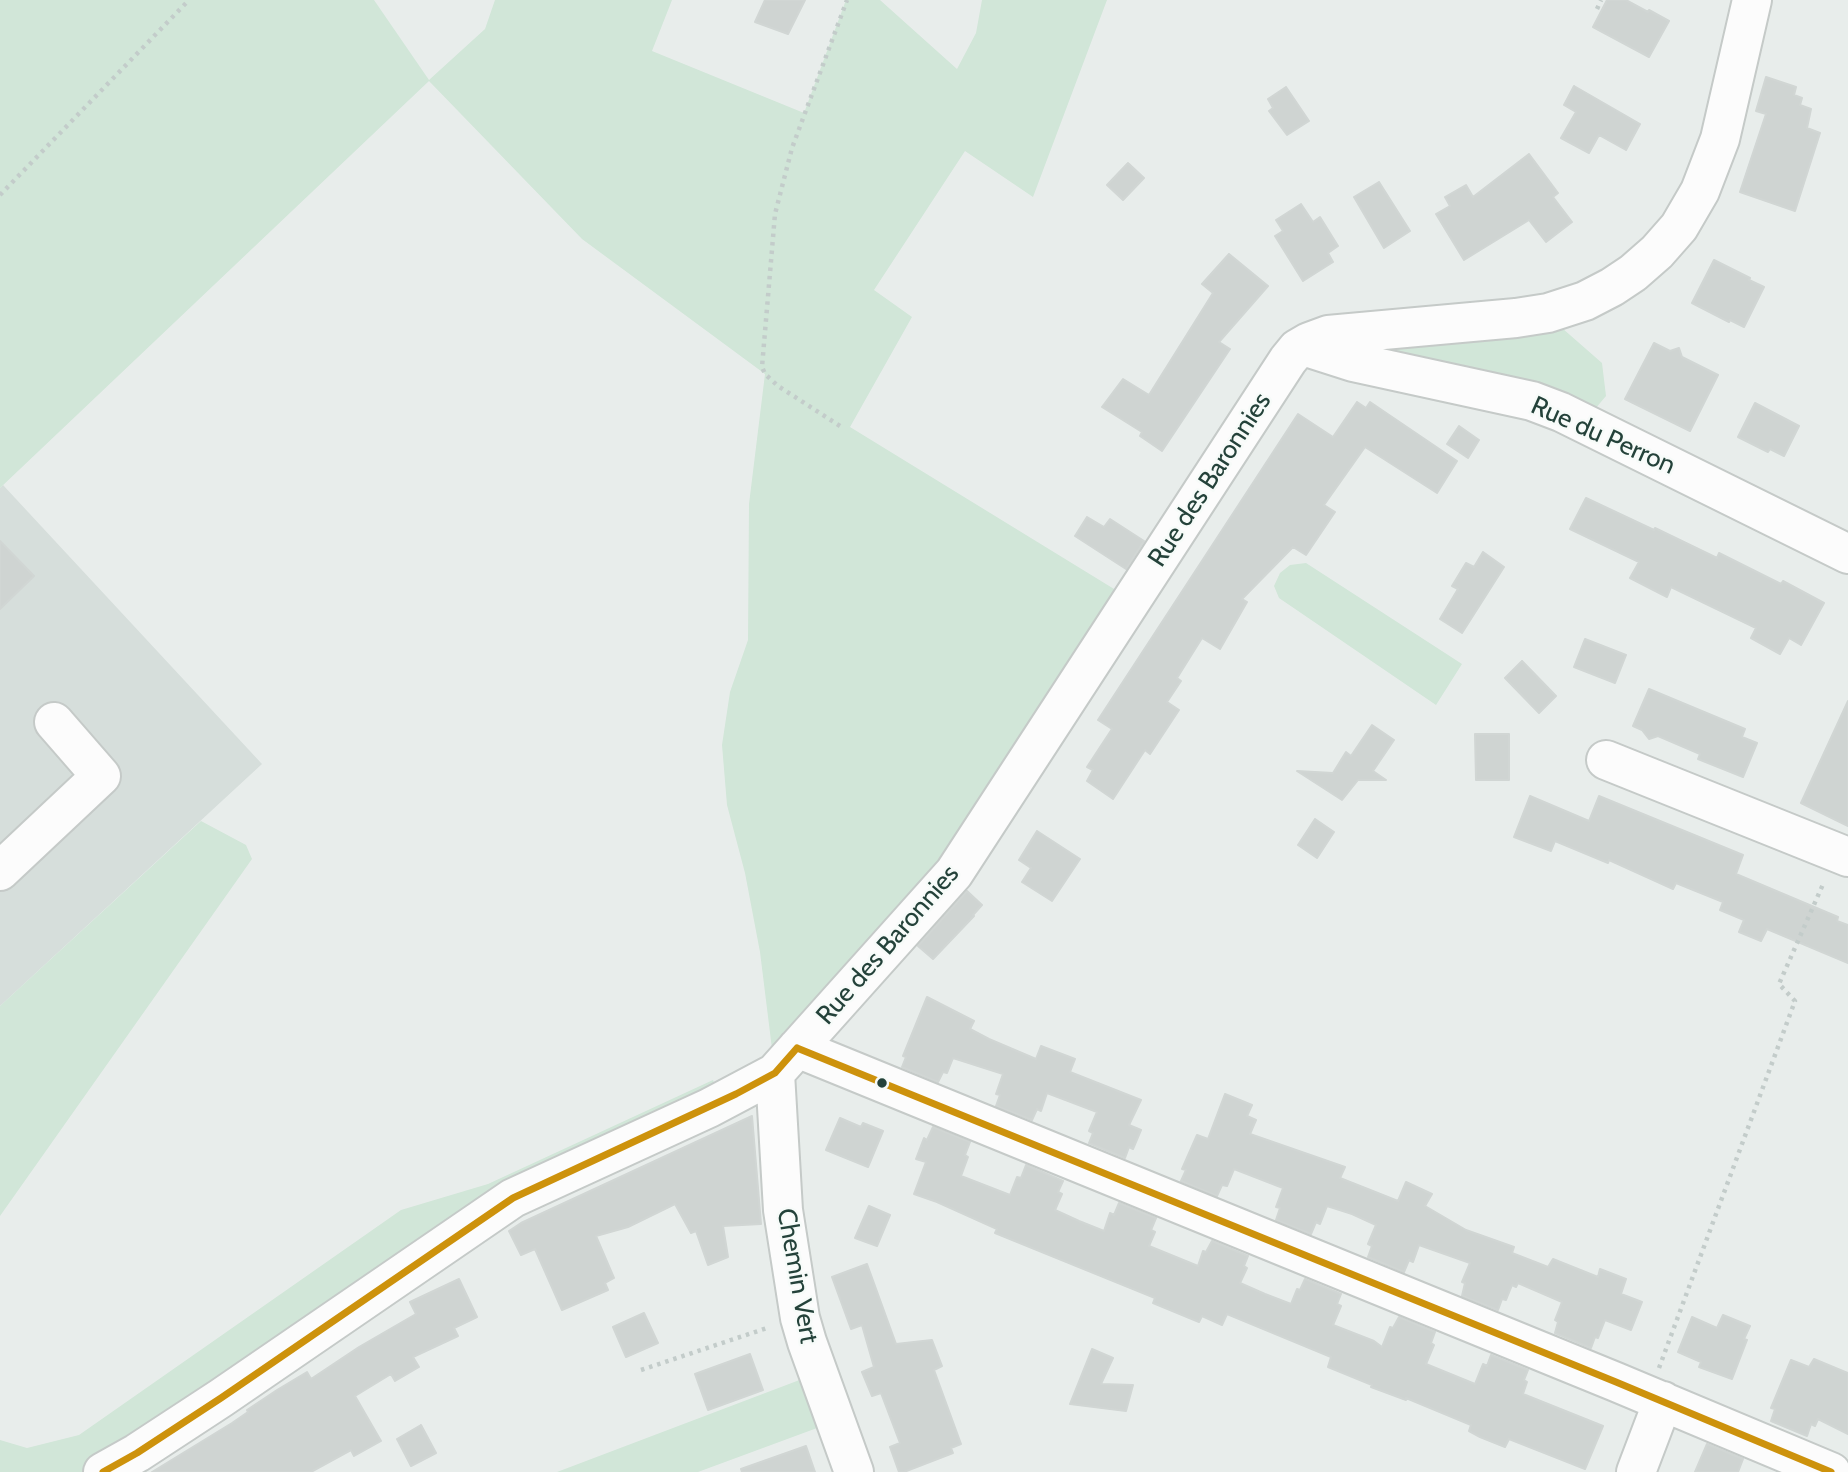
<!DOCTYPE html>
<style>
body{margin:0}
canvas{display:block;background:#e8edeb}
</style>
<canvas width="1848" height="1472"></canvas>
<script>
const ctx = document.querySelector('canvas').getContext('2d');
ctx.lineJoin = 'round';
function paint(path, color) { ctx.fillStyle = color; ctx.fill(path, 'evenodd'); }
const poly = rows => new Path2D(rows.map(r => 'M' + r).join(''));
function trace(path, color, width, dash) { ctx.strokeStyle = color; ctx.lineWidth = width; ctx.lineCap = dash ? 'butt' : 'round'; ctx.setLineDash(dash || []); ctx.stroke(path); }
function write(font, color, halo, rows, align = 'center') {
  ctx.font = font + ' Cabin,sans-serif'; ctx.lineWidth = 5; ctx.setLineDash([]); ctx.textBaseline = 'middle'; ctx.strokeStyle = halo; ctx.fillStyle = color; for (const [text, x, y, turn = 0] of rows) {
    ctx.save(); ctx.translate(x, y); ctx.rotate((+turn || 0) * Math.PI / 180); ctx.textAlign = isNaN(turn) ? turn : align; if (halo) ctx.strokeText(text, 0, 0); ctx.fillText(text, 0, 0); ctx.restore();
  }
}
paint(poly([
 [3,485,262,764,0,1006,0,488]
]), '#d6dedb');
paint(poly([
 [0,0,374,0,429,80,485,29,495,0,672,0,652,51,804,113,846,0,880,0,957,69,976,33,982,0,1107,0,1033,197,965,151,874,290,912,317,850,427,1132,600,954,873,775,1073,760,952,745,873,727,805,722,745,730,692,748,640,749,504,765,374,582,239,429,81,0,488],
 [1562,328,1602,363,1606,396,1584,422,1373,350],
 [1306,563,1462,664,1436,705,1279,598,1274,586,1280,573,1290,565],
 [201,821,246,845,252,859,0,1216,0,1006],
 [713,1080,722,1101,513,1198,103,1472,0,1472,0,1440,27,1448,79,1435,401,1210,488,1184],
 [818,1373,836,1421,698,1472,557,1472]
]), '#d1e6d8');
const building = poly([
 [765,0,805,0,788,34,755,22,765,0],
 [1607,0,1626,0,1648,12,1649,10,1669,21,1649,57,1593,27,1607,0],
 [1766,77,1796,87,1794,95,1802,98,1800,105,1811,109,1807,128,1820,133,1795,211,1740,192,1766,114,1756,111,1766,77],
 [1574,86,1640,124,1626,150,1599,135,1589,153,1561,138,1576,112,1564,105,1574,86],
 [1286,87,1309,121,1287,135,1269,111,1273,108,1268,99,1286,87],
 [1529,154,1558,193,1553,197,1572,222,1546,242,1529,220,1464,260,1436,214,1450,206,1445,197,1466,185,1473,197,1529,154],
 [1128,163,1144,178,1123,200,1107,185,1128,163],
 [1379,182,1410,231,1384,248,1354,197,1379,182],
 [1301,204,1313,222,1320,217,1338,246,1328,253,1333,262,1303,281,1275,236,1283,231,1276,220,1301,204],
 [1229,254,1268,286,1219,342,1230,349,1162,451,1140,436,1142,432,1102,407,1123,379,1149,395,1213,293,1202,284,1229,254],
 [1714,260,1750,278,1749,280,1764,287,1744,327,1730,320,1729,322,1692,303,1714,260],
 [1654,343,1670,351,1679,348,1682,357,1718,375,1690,431,1625,399,1654,343],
 [1357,402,1366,408,1370,402,1457,461,1437,493,1365,447,1324,505,1335,512,1306,555,1293,547,1242,599,1247,602,1220,649,1202,638,1177,678,1181,681,1167,702,1179,710,1150,754,1145,750,1113,799,1087,781,1093,770,1087,767,1112,729,1098,720,1298,414,1333,437,1357,402],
 [1755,403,1799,426,1784,456,1770,449,1768,452,1738,437,1755,403],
 [1459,426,1479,440,1468,458,1447,444,1459,426],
 [1586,498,1654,530,1655,528,1717,558,1719,553,1781,584,1783,581,1824,603,1801,645,1789,638,1780,654,1751,638,1756,628,1671,587,1667,597,1630,578,1639,562,1570,529,1586,498],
 [1087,517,1104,527,1110,519,1144,541,1126,569,1075,536,1087,517],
 [0,541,34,576,0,609,0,541],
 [1483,552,1504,567,1462,633,1440,619,1458,589,1452,586,1466,563,1474,567,1483,552],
 [1585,639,1626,655,1615,683,1574,667,1585,639],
 [1522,661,1556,696,1539,713,1505,678,1522,661],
 [1649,689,1745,729,1742,737,1757,743,1743,777,1698,759,1700,754,1658,736,1649,739,1642,730,1633,726,1649,689],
 [1848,701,1848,826,1801,803,1848,701],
 [1372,725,1394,740,1373,771,1386,780,1358,780,1342,800,1297,771,1333,773,1346,752,1351,756,1372,725],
 [1475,734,1509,734,1509,780,1476,780,1475,734],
 [1530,796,1589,821,1599,796,1743,855,1736,874,1838,917,1837,921,1848,925,1848,963,1767,929,1761,941,1739,932,1744,920,1720,910,1723,902,1676,883,1673,889,1609,860,1608,863,1555,841,1551,851,1514,837,1530,796],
 [1315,819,1334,832,1317,858,1298,845,1315,819],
 [1037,831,1080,859,1052,901,1022,882,1031,868,1019,860,1037,831],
 [967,891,982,905,973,915,974,916,933,959,918,946,967,891],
 [927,997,974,1021,970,1029,989,1039,1036,1059,1041,1046,1075,1059,1070,1072,1141,1100,1129,1125,1141,1130,1133,1149,1129,1147,1125,1158,1089,1143,1093,1133,1089,1131,1097,1112,1047,1093,1041,1111,1037,1109,1032,1120,996,1106,1000,1095,996,1094,1003,1074,953,1058,947,1073,943,1072,938,1082,902,1067,906,1057,903,1056,927,997],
 [1225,1094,1252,1105,1247,1116,1256,1120,1250,1134,1345,1167,1340,1178,1398,1201,1406,1182,1432,1194,1425,1206,1466,1230,1514,1247,1512,1253,1548,1267,1553,1259,1598,1277,1600,1269,1626,1279,1621,1294,1642,1302,1631,1330,1605,1320,1598,1338,1595,1337,1591,1348,1555,1333,1558,1322,1555,1320,1562,1302,1518,1283,1516,1287,1512,1285,1506,1300,1502,1299,1498,1310,1462,1296,1465,1283,1462,1282,1470,1263,1419,1245,1413,1262,1409,1260,1404,1272,1368,1257,1372,1246,1368,1244,1376,1225,1352,1214,1327,1206,1320,1224,1316,1222,1311,1234,1276,1220,1280,1208,1276,1207,1283,1188,1234,1169,1227,1186,1222,1185,1217,1196,1181,1181,1186,1170,1182,1169,1197,1135,1208,1139,1225,1094],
 [752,1116,761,1224,723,1226,728,1257,708,1265,696,1231,691,1233,675,1204,628,1227,596,1236,614,1278,605,1283,608,1290,562,1310,535,1249,521,1255,509,1231,521,1223,752,1116],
 [840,1118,861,1127,863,1123,883,1131,868,1167,826,1150,840,1118],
 [933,1127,970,1142,965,1155,968,1157,961,1176,1010,1195,1017,1177,1021,1178,1026,1165,1063,1181,1058,1192,1062,1194,1055,1210,1079,1221,1104,1231,1110,1213,1114,1215,1119,1203,1156,1218,1151,1230,1155,1232,1149,1246,1198,1266,1203,1251,1206,1252,1212,1241,1248,1256,1244,1266,1247,1268,1240,1283,1265,1294,1291,1304,1297,1289,1300,1290,1305,1279,1341,1294,1337,1304,1341,1306,1333,1325,1374,1341,1382,1347,1390,1327,1393,1328,1399,1317,1435,1332,1431,1343,1434,1345,1426,1364,1475,1384,1483,1364,1487,1366,1491,1355,1528,1370,1524,1380,1527,1382,1523,1394,1603,1426,1585,1469,1509,1439,1505,1447,1480,1437,1469,1431,1471,1425,1406,1398,1406,1400,1371,1387,1372,1385,1328,1367,1331,1357,1227,1314,1222,1325,1202,1316,1199,1322,1153,1303,1155,1298,995,1233,997,1229,937,1202,914,1194,926,1162,916,1159,924,1138,927,1140,933,1127],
 [869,1206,890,1215,877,1246,855,1238,869,1206],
 [867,1264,896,1344,932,1340,942,1366,934,1370,961,1444,951,1448,953,1453,904,1472,899,1472,890,1447,900,1443,881,1393,872,1396,862,1372,874,1367,862,1325,851,1329,832,1277,867,1264],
 [459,1279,477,1317,454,1328,458,1336,413,1357,419,1367,395,1381,391,1374,355,1396,381,1441,354,1456,351,1450,311,1472,152,1472,232,1423,248,1412,247,1410,277,1390,307,1372,311,1379,359,1347,416,1314,410,1302,459,1279],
 [644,1313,658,1343,626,1357,613,1327,644,1313],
 [1723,1315,1750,1326,1744,1339,1747,1340,1732,1379,1699,1367,1701,1362,1678,1352,1692,1317,1717,1328,1723,1315],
 [1092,1349,1113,1358,1101,1384,1133,1385,1126,1411,1070,1404,1092,1349],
 [750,1354,763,1390,708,1410,695,1374,750,1354],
 [1814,1359,1848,1373,1848,1434,1818,1419,1815,1426,1811,1424,1807,1436,1771,1421,1775,1409,1771,1408,1791,1360,1809,1367,1814,1359],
 [421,1425,436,1453,411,1466,397,1439,421,1425],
 [1707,1444,1743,1459,1738,1472,1695,1472,1707,1444],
 [806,1446,815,1472,742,1472,741,1469,806,1446]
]);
paint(building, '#cfd4d2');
trace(building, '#d1d6d4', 2);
const minor = poly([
 [1303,346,1353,362,1532,401,1561,412,1848,554],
 [1606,760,1848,857],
 [0,871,101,776,54,722],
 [797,1048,1616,1382,1831,1472],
 [775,1073,783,1210,800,1318,807,1342,854,1472],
 [103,1472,137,1453,221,1398,513,1198,709,1108,775,1073,954,873,1288,360,1297,349,1309,342,1328,335,1516,318,1548,313,1585,301,1612,287,1633,273,1657,252,1679,227,1700,191,1720,139,1752,0],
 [1636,1472,1663,1401]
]);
trace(minor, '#c5cac8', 42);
trace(poly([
 [1597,9,1601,0],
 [0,195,189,0],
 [840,426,778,386,765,374,762,367,775,214,792,148,847,0],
 [1659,1368,1795,1001,1779,984,1824,882],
 [641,1370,770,1327]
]), '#c3ccca', 4.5, [3.5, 5]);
trace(minor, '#fcfcfc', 38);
trace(poly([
 [797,1048,1616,1382,1831,1472],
 [103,1472,137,1453,221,1398,513,1198,736,1094,775,1073,797,1048]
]), '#cd920c', 7);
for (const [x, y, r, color] of [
 [882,1083,6,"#24423a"]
]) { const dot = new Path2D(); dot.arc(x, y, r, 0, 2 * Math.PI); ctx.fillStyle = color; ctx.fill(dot); trace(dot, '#f7fbf9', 2.5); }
write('26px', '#24423a', '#f7fbf9', [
 ["Rue du Perron",1603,436,24],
 ["Rue des Baronnies",1210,480,-57],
 ["Rue des Baronnies",888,945,-49],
 ["Chemin Vert",797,1276,80]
]);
</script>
